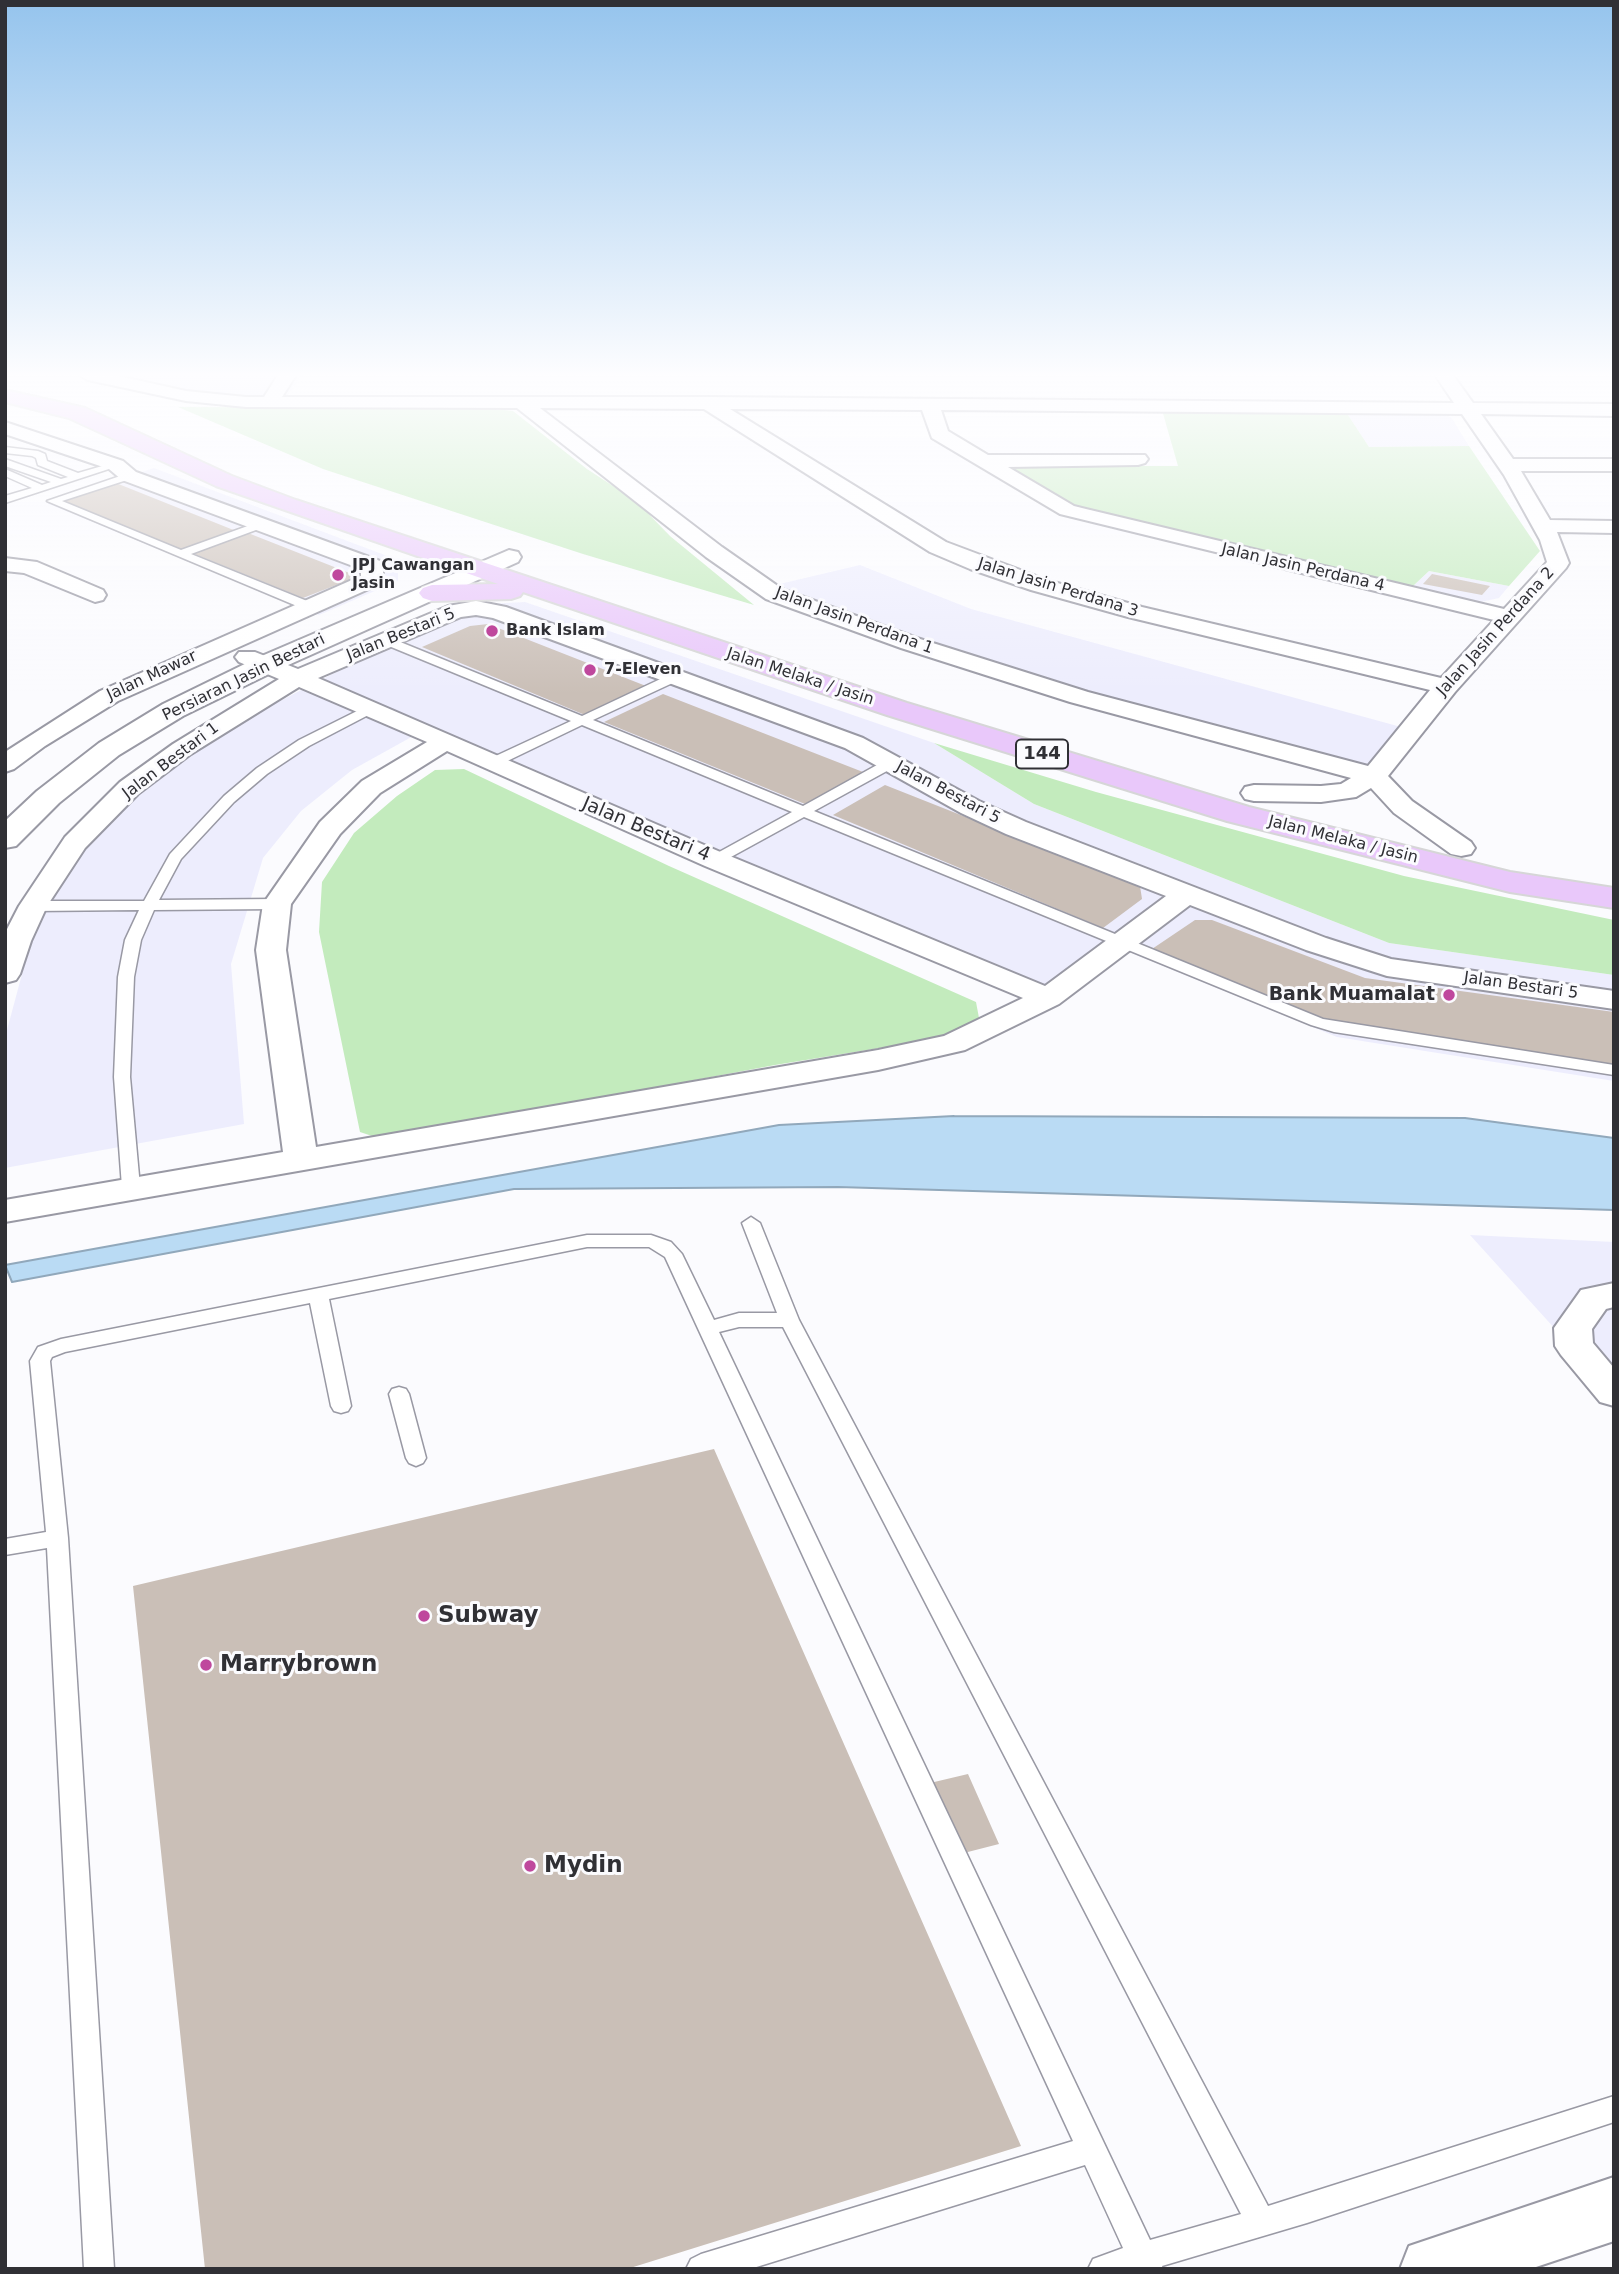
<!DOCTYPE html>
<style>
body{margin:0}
#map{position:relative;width:1619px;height:2274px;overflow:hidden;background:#fbfbfe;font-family:"DejaVu Sans",sans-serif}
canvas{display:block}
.frame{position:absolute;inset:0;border:7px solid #303035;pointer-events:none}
</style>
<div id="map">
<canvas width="1619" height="2274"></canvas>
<div class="frame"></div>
</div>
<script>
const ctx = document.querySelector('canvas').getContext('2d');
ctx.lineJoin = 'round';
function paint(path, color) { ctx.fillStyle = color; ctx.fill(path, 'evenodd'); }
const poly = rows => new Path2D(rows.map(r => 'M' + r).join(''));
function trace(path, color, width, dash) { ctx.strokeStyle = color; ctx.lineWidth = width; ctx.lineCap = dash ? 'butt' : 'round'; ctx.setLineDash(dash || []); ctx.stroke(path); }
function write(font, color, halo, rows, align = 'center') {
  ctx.font = font + ' "DejaVu Sans",sans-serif'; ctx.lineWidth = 6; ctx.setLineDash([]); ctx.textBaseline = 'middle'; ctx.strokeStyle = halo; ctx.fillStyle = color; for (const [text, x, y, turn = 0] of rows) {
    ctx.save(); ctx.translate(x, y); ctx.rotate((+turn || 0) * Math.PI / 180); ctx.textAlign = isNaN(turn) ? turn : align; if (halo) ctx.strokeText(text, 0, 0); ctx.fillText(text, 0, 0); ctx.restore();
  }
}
paint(poly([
 [105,375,302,375,284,400,221,399],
 [1346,412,1436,413,1451,417,1469,446,1369,447],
 [154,468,398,560,398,581,319,615,46,503],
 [860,565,971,609,1401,727,1370,772,1068,694,771,586],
 [1429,571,1509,586,1499,598,1481,602,1413,586],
 [525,602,934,743,1034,804,1389,943,1614,975,1614,1081,1337,1037,1124,950,1048,1008,424,730,352,770,301,811,263,858,231,964,244,1124,5,1168,7,1030,36,922,87,844,156,779,230,727,465,605],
 [1470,1235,1614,1242,1614,1394]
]), '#ededfd');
paint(poly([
 [178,407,484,408,513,411,587,469,636,501,670,536,754,605,583,554,323,469],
 [1162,410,1346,412,1369,447,1469,446,1540,551,1509,586,1429,571,1413,586,1075,507,1009,470,1015,466,1178,466],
 [934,743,1096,792,1404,876,1614,920,1614,975,1389,943,1034,804],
 [464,769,669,866,976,1002,979,1018,953,1036,775,1065,381,1139,360,1132,319,932,322,882,354,833,397,796,435,770]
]), '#c3ebbd');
const water = poly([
 [954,1116,1465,1118,1614,1138,1614,1210,838,1187,514,1189,12,1282,5,1265,779,1125,954,1116]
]);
paint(water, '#badbf4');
trace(water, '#91a8bb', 2);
paint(poly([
 [116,483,236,531,183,550,63,501],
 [248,533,352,574,349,580,303,598,192,553],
 [1432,574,1490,586,1482,595,1423,584],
 [488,624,646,686,585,715,422,647,470,626],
 [663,694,863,772,805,804,604,722],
 [885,785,1140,886,1142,899,1103,928,833,815],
 [1195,920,1212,920,1365,978,1614,1012,1614,1067,1338,1025,1152,949],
 [714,1449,1021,2146,627,2269,205,2269,133,1586],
 [968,1774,999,1844,960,1854,930,1783]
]), '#cabfb7');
const service = poly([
 [5,447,38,451,45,454,47,461,78,473,116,462,121,465,5,503,5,496,32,488,5,476,5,469,42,485,51,482,5,466,5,459,61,479,68,477,38,465,36,458,32,456,5,453,5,447],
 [129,473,134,476,133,478,62,501,181,550,256,523,264,523,264,527,191,554,312,603,312,609,304,609,47,501,129,473],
 [388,637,582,716,671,674,679,674,679,680,593,720,803,806,886,760,896,760,896,766,814,811,1323,1019,1614,1065,1614,1075,1334,1032,1311,1025,804,817,720,863,710,863,708,860,710,857,792,812,582,725,497,766,487,766,487,760,571,721,384,644,382,641,388,637],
 [371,704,376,705,376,711,309,746,267,774,234,802,181,859,159,900,277,899,285,904,277,909,154,910,141,940,134,977,130,1077,140,1187,131,1193,125,1191,122,1187,114,1077,118,977,125,940,139,910,33,911,25,906,33,901,144,901,170,854,224,796,257,768,299,740,371,704],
 [751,1217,760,1223,799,1320,1268,2206,1614,2096,1614,2122,1307,2223,1162,2266,1163,2269,1088,2269,1093,2259,1123,2248,1085,2165,750,2269,686,2269,691,2259,701,2254,1073,2141,665,1257,649,1247,587,1247,329,1299,351,1406,348,1411,341,1413,334,1411,331,1406,310,1303,65,1352,52,1357,50,1361,68,1538,114,2269,84,2269,47,1548,5,1555,5,1539,46,1532,30,1361,38,1347,61,1339,587,1235,651,1235,671,1242,682,1254,714,1320,739,1313,777,1313,742,1223,751,1217],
 [739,1327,783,1327,1241,2214,1150,2240,719,1332,739,1327],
 [399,1387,406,1389,409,1394,426,1458,423,1463,416,1466,409,1463,406,1458,389,1394,392,1389,399,1387]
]);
const minor = poly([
 [79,375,114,375,186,391,246,397,264,397,278,375,296,375,282,397,706,397,1454,403,1435,375,1453,375,1473,403,1614,404,1614,416,1481,414,1513,459,1614,459,1614,471,1521,471,1550,520,1614,521,1614,533,1557,532,1569,563,1566,568,1455,692,1388,776,1412,801,1471,842,1475,848,1471,854,1461,856,1451,854,1394,813,1371,788,1356,797,1321,802,1254,801,1245,799,1241,793,1245,787,1254,785,1321,786,1341,784,1351,778,1070,702,901,648,766,599,706,557,517,408,246,407,186,401,88,380,79,375],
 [540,408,704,409,930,552,970,569,1031,590,1128,617,1430,690,1368,766,1088,692,917,638,782,589,722,547,540,408],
 [730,409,922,410,932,438,1060,514,1494,620,1441,678,1142,607,1047,580,946,542,730,409],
 [941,410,1462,414,1504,475,1540,540,1547,562,1504,609,1086,509,1074,506,1008,467,1138,465,1145,463,1148,459,1145,455,988,455,948,431,941,410],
 [5,422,123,461,136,472,380,561,383,566,383,579,380,584,118,701,45,746,14,769,5,772,5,752,100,691,361,576,361,569,122,480,109,469,5,434,5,422],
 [5,558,37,562,103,590,106,595,103,600,95,602,24,573,5,571,5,558],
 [476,601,506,607,863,738,979,801,1026,822,1326,938,1391,959,1614,991,1614,1009,1387,976,1306,950,1190,905,1059,1004,965,1050,878,1070,5,1222,5,1200,283,1152,256,950,263,904,320,822,362,781,427,742,299,687,191,754,138,794,85,848,47,906,31,941,20,974,16,980,5,983,5,933,19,906,65,837,120,782,173,744,279,679,239,662,235,657,239,652,255,652,298,669,448,606,476,601],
 [476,615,493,618,845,748,961,813,1006,834,1166,896,1045,986,725,854,318,678,461,617,476,615],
 [447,751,705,866,1023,998,944,1036,878,1050,316,1147,286,950,291,904,340,834,380,793,447,751],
 [1614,1283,1614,1307,1606,1309,1592,1329,1593,1343,1614,1368,1614,1406,1600,1402,1561,1355,1555,1346,1554,1328,1581,1290,1614,1283]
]);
const tertiary = poly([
 [509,550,518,552,521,557,518,562,277,670,183,716,119,755,59,803,16,846,5,848,5,821,37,791,99,743,163,704,257,658,509,550],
 [1614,2177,1614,2241,1530,2269,1400,2269,1409,2246,1614,2177]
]);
const primary = poly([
 [5,390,85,408,232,476,296,500,907,703,1249,807,1510,872,1614,888,1614,908,1510,892,1227,821,887,715,523,592,520,596,511,599,432,601,423,598,419,593,423,588,432,585,498,584,216,486,69,418,5,402,5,390]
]);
trace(service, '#9999a4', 3);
trace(minor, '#9999a4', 4);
trace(tertiary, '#9999a4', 4);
trace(primary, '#d6d6d7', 4);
paint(service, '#fff');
paint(minor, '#fff');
paint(tertiary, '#fff');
paint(primary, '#e9c8fa');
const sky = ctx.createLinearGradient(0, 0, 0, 694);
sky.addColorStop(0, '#95c4ed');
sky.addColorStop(0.54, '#fdfdff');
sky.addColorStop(1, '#fdfdff00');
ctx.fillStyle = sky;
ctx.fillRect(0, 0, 1619, 694);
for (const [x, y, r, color] of [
 [338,575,7,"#bf489d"],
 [492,631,7,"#bf489d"],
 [590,670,7,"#bf489d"],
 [1449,995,7,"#bf489d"],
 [424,1616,7,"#bf489d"],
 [206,1665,7,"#bf489d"],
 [530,1866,7,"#bf489d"]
]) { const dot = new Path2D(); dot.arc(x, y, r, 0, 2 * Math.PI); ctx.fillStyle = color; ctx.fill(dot); trace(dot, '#fbfbfe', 2.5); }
write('bold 16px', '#303035', '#fbfbfe', [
 ["JPJ Cawangan",352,566],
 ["Jasin",352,584],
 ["Bank Islam",506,631],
 ["7-Eleven",604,670]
], 'left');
write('16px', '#303035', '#fbfbfe', [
 ["Jalan Jasin Perdana 4",1303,568,13],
 ["Jalan Jasin Perdana 3",1058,588,17],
 ["Jalan Jasin Perdana 1",854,621,20],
 ["Jalan Jasin Perdana 2",1496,632,-48],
 ["Jalan Bestari 5",401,635,-22],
 ["Jalan Mawar",152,676,-25],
 ["Jalan Melaka / Jasin",800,677,18],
 ["Persiaran Jasin Bestari",244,678,-26],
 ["Jalan Bestari 1",171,761,-37],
 ["Jalan Bestari 5",948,793,28],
 ["Jalan Melaka / Jasin",1343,840,14],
 ["Jalan Bestari 5",1521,986,8]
]);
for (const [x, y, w] of [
 [1042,754,52]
]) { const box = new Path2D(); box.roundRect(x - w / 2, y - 14.5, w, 29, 5); ctx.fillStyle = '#fbfbfe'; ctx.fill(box); trace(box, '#303035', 2); }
write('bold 18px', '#303035', null, [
 ["144",1042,754]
]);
write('19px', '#303035', '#fbfbfe', [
 ["Jalan Bestari 4",646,830,23]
]);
write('bold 19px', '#303035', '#fbfbfe', [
 ["Bank Muamalat",1435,995]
], 'right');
write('bold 23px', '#303035', '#fbfbfe', [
 ["Subway",438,1616],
 ["Marrybrown",220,1665],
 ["Mydin",544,1866]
], 'left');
</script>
